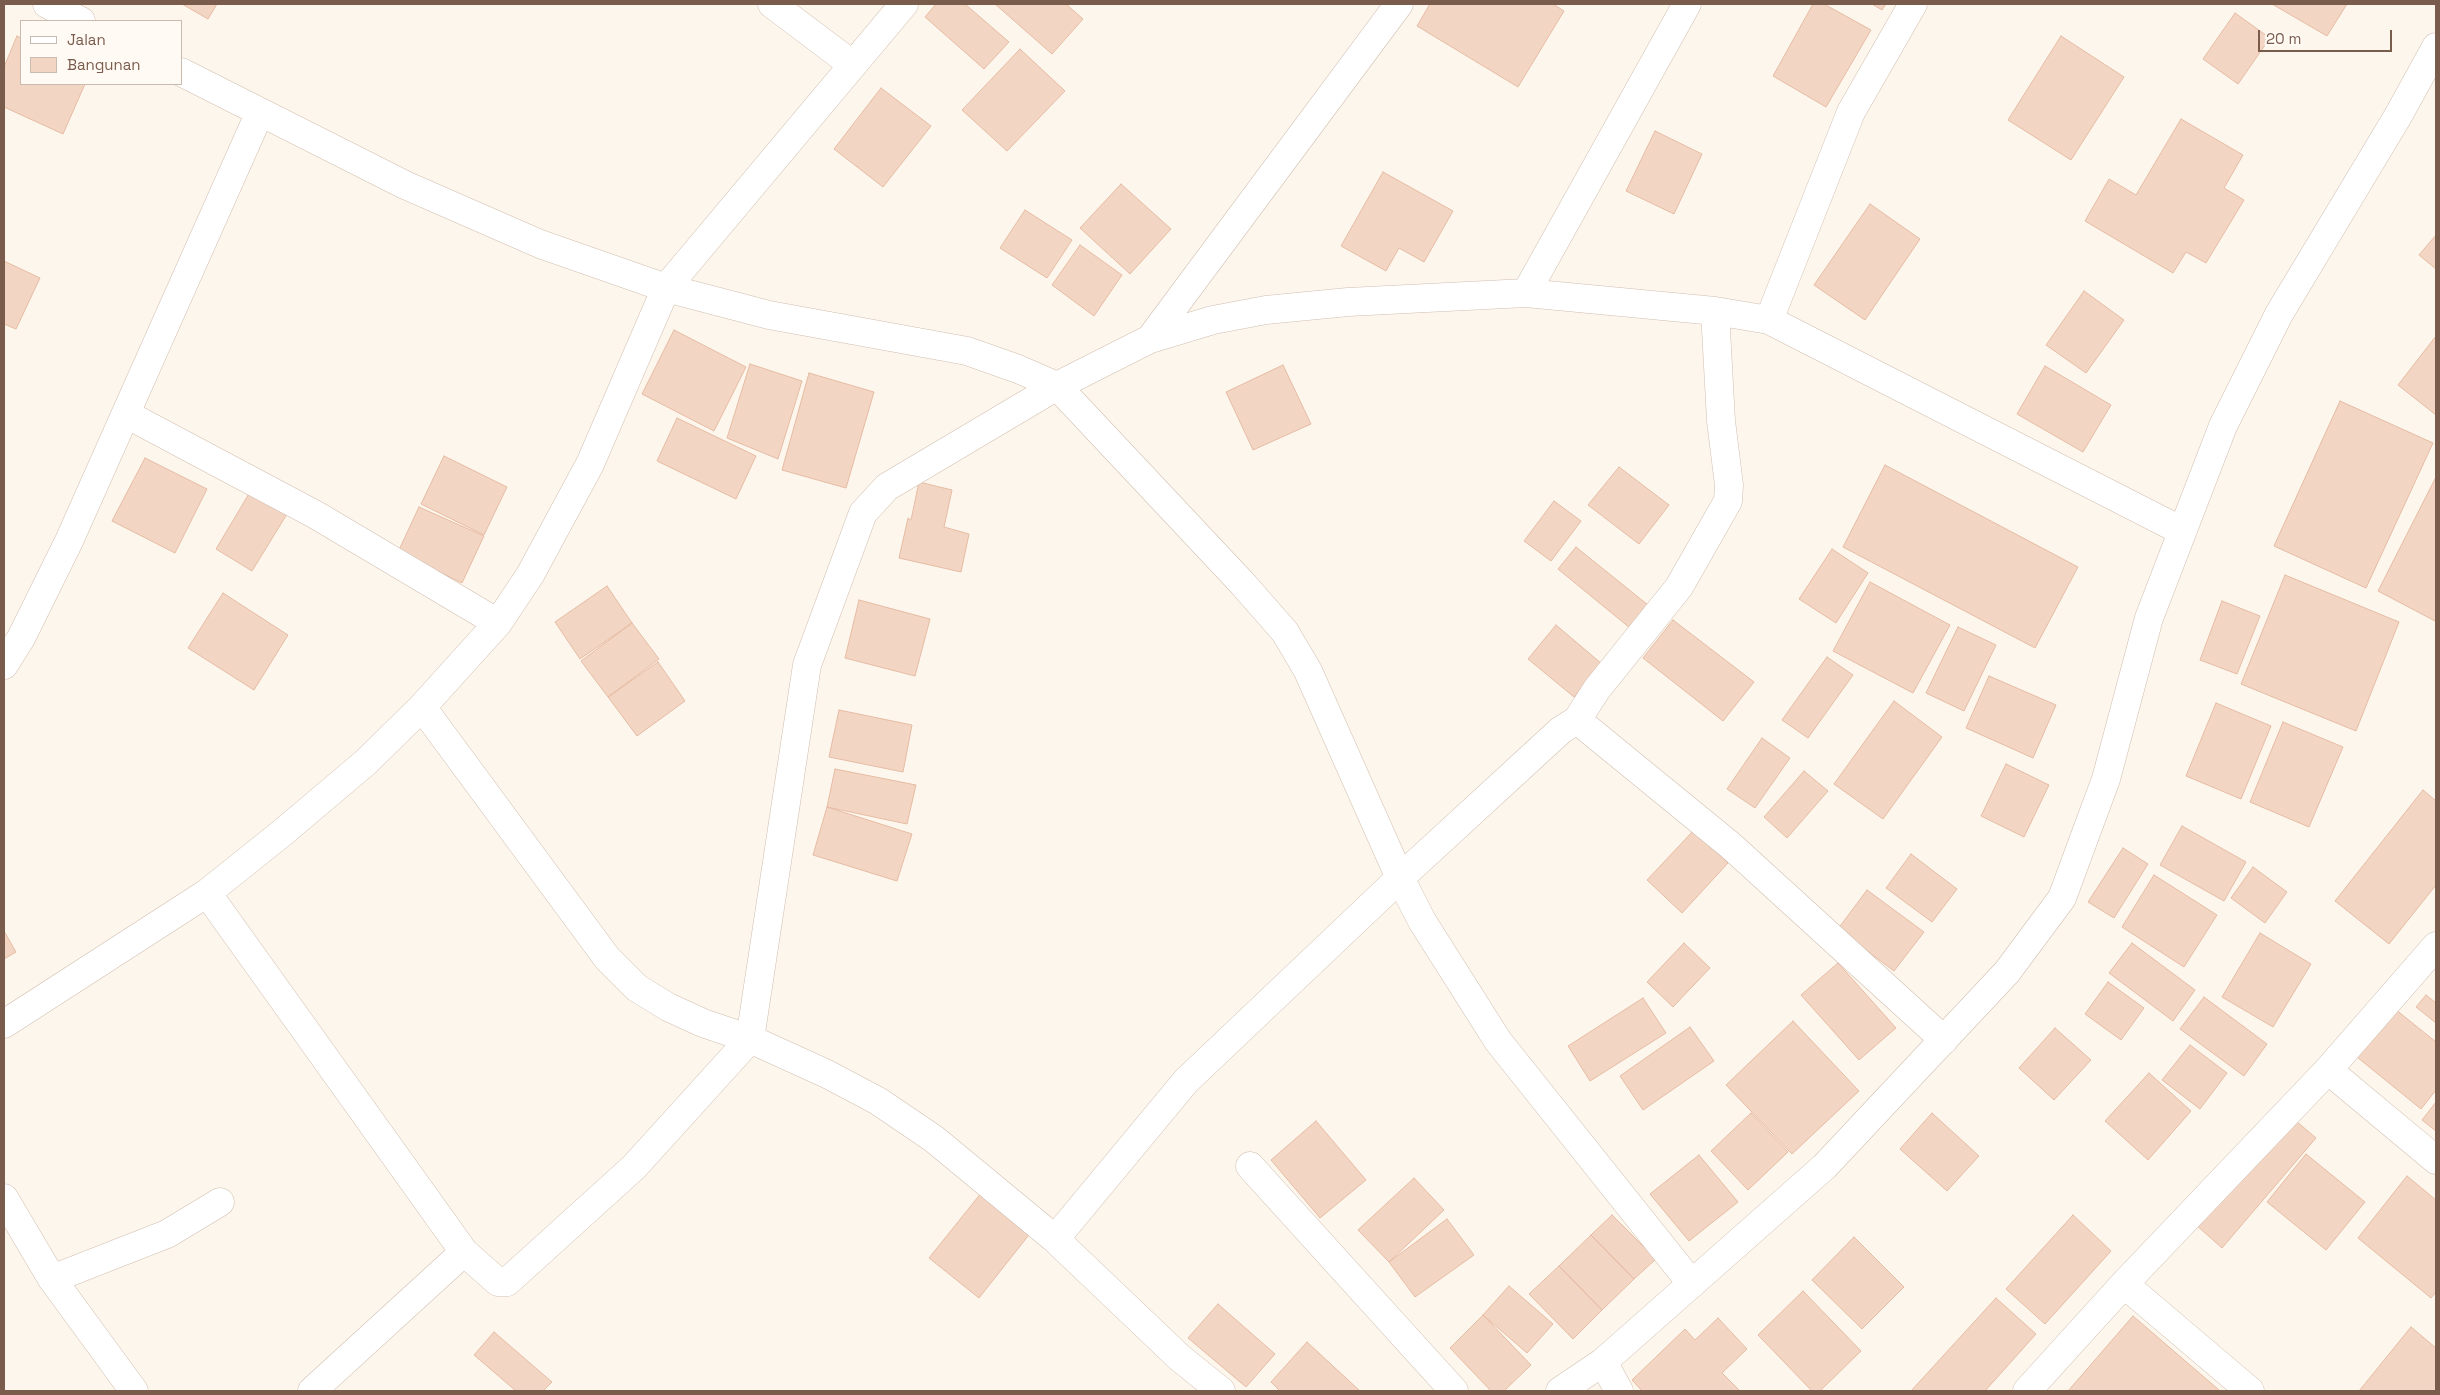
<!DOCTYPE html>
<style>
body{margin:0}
#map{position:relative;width:2440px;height:1395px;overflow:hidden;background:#fdf6ec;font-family:"Space Grotesk",sans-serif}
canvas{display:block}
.frame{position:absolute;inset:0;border:5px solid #7a5c4d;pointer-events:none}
.legend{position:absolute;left:20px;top:20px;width:162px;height:65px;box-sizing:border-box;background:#fffaf3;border:1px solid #cabbb1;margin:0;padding:6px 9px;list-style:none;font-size:15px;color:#7a5c4d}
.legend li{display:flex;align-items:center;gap:10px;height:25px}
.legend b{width:25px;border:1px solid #cabbb1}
.scale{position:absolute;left:2258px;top:30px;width:134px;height:22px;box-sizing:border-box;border:2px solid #7a5c4d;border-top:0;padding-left:6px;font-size:15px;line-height:18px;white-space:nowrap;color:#7a5c4d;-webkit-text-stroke:4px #fffaf3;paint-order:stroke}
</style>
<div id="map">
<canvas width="2440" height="1395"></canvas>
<div class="frame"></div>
<ul class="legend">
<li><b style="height:6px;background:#fff"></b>Jalan</li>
<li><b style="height:14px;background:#f3d5c3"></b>Bangunan</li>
</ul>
<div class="scale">20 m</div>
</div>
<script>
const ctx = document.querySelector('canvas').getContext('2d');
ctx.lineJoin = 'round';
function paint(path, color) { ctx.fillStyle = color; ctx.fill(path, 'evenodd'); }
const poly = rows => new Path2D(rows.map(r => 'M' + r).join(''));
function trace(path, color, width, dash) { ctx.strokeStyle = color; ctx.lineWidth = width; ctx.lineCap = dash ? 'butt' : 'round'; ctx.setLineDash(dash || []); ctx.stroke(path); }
const building = poly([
 [182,4,217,4,208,19,182,4],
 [936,4,965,4,1009,42,984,69,925,17,936,4],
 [995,4,1066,4,1083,19,1052,54,995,4],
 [1430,4,1553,4,1564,11,1518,87,1417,26,1430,4],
 [1813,4,1824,4,1871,30,1826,107,1773,76,1813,4],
 [1872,4,1886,4,1882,10,1872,4],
 [2272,4,2347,4,2327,36,2272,4],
 [2235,13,2270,38,2238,84,2203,59,2235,13],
 [17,36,21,38,21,84,85,84,63,134,4,107,4,67,17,36],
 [2061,36,2124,77,2071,160,2008,120,2061,36],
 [1020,49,1065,91,1007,151,962,110,1020,49],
 [881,88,931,126,883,187,834,149,881,88],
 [2181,119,2243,155,2224,188,2244,200,2206,263,2186,252,2173,273,2085,221,2109,179,2136,195,2181,119],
 [1655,131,1702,154,1674,214,1626,191,1655,131],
 [1383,172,1453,211,1424,262,1399,248,1386,271,1341,246,1383,172],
 [1121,184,1171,229,1130,274,1080,228,1121,184],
 [1870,204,1920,239,1865,320,1814,285,1870,204],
 [1025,210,1072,240,1047,278,1000,248,1025,210],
 [2436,235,2436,269,2419,255,2436,235],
 [1080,245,1122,275,1094,316,1052,285,1080,245],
 [4,261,40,278,16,329,4,324,4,261],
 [2084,291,2124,320,2086,373,2046,345,2084,291],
 [674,330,746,367,714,431,642,394,674,330],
 [2436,336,2436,415,2398,385,2436,336],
 [750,364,802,381,778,459,727,438,750,364],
 [1283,365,1311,424,1253,450,1226,392,1283,365],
 [2045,366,2111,405,2083,452,2017,414,2045,366],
 [809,373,874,392,846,488,782,470,809,373],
 [2340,401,2433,443,2366,588,2274,546,2340,401],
 [677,418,756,456,736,499,657,461,677,418],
 [444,456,507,487,484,535,421,504,444,456],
 [145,458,207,489,175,553,112,521,145,458],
 [1885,465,2078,567,2035,648,1843,547,1885,465],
 [1619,467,1669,505,1639,544,1588,505,1619,467],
 [2436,477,2436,619,2435,621,2378,591,2436,477],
 [919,482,952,490,944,527,969,534,961,572,899,558,908,518,911,520,919,482],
 [250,492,287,514,252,571,216,549,250,492],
 [1554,501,1581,521,1551,561,1524,541,1554,501],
 [419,507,484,536,462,583,398,552,419,507],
 [1576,547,1648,605,1630,628,1558,569,1576,547],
 [1832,549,1868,573,1836,623,1799,599,1832,549],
 [2285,575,2399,622,2356,731,2241,684,2285,575],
 [1870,582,1950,625,1913,693,1833,651,1870,582],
 [607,586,632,623,580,659,555,622,607,586],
 [223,593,288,635,254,690,188,648,223,593],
 [859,600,930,619,915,676,845,658,859,600],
 [2222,601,2260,616,2237,674,2200,660,2222,601],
 [1673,620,1754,682,1723,721,1643,658,1673,620],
 [632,623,659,659,608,697,581,661,632,623],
 [1556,625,1602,664,1574,697,1528,659,1556,625],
 [1958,627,1996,645,1964,711,1926,693,1958,627],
 [1827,657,1853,675,1808,738,1782,720,1827,657],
 [658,662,685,701,637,736,608,697,658,662],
 [1989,676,2056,705,2033,758,1966,728,1989,676],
 [1894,701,1942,737,1883,819,1834,784,1894,701],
 [2216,703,2271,726,2241,799,2186,776,2216,703],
 [839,710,912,725,903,772,829,757,839,710],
 [2283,722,2343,747,2309,827,2250,802,2283,722],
 [1762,738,1790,758,1755,808,1727,789,1762,738],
 [2006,764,2049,785,2024,837,1981,816,2006,764],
 [835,769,916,785,907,824,827,807,835,769],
 [1804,771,1828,791,1787,838,1764,817,1804,771],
 [2423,790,2436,801,2436,885,2389,944,2335,901,2423,790],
 [827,807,912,834,897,881,813,855,827,807],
 [2182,826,2246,862,2224,901,2160,865,2182,826],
 [1694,830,1728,863,1682,913,1647,880,1694,830],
 [2123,848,2148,864,2114,918,2088,902,2123,848],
 [1911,854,1957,889,1932,922,1886,888,1911,854],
 [2253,867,2287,892,2265,923,2231,898,2253,867],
 [2154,875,2217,915,2184,967,2122,927,2154,875],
 [1867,890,1924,932,1894,971,1838,929,1867,890],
 [4,931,16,952,4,959,4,931],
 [2260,933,2311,964,2273,1027,2222,997,2260,933],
 [1684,943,1710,968,1673,1007,1647,982,1684,943],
 [2132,943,2195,990,2173,1021,2109,973,2132,943],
 [1838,963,1896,1028,1859,1060,1801,995,1838,963],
 [2108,982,2144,1008,2121,1040,2085,1014,2108,982],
 [2426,995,2436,1003,2436,1023,2416,1007,2426,995],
 [2204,997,2267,1044,2244,1076,2180,1029,2204,997],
 [1643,998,1666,1033,1590,1081,1568,1046,1643,998],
 [2395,1009,2436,1042,2436,1090,2421,1109,2357,1057,2395,1009],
 [1793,1021,1859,1091,1792,1154,1726,1085,1793,1021],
 [1690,1027,1714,1061,1643,1110,1620,1076,1690,1027],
 [2055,1028,2091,1060,2054,1100,2019,1068,2055,1028],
 [2190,1045,2227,1073,2200,1109,2162,1080,2190,1045],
 [2149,1073,2191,1111,2148,1160,2105,1121,2149,1073],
 [2436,1102,2436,1131,2422,1120,2436,1102],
 [1751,1113,1788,1152,1748,1190,1711,1151,1751,1113],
 [1932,1113,1979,1156,1947,1191,1900,1149,1932,1113],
 [2289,1115,2316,1138,2222,1248,2195,1224,2289,1115],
 [1316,1121,1366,1180,1320,1218,1271,1160,1316,1121],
 [2306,1154,2365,1202,2326,1250,2267,1202,2306,1154],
 [1699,1155,1738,1202,1689,1241,1650,1194,1699,1155],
 [2407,1176,2436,1200,2436,1292,2431,1298,2358,1238,2407,1176],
 [1414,1178,1444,1210,1389,1262,1358,1230,1414,1178],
 [982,1192,1032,1231,979,1298,929,1258,982,1192],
 [1612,1215,1656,1259,1634,1279,1591,1235,1612,1215],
 [2073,1215,2111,1251,2045,1324,2006,1289,2073,1215],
 [1447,1219,1474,1255,1415,1297,1389,1262,1447,1219],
 [1591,1235,1634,1279,1602,1310,1559,1266,1591,1235],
 [1854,1237,1904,1287,1862,1329,1812,1280,1854,1237],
 [1559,1266,1602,1310,1573,1339,1529,1294,1559,1266],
 [1509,1286,1553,1324,1527,1353,1483,1315,1509,1286],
 [1803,1291,1861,1351,1820,1391,1812,1391,1758,1335,1803,1291],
 [1996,1298,2036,1334,1985,1391,1911,1391,1996,1298],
 [1218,1304,1275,1354,1246,1387,1188,1338,1218,1304],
 [1483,1315,1531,1365,1504,1391,1491,1391,1450,1348,1483,1315],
 [2133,1316,2219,1390,2218,1391,2068,1391,2133,1316],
 [1718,1318,1747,1349,1722,1373,1740,1391,1642,1391,1632,1380,1685,1329,1695,1340,1718,1318],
 [2411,1327,2436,1348,2436,1391,2359,1391,2411,1327],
 [494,1332,552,1382,543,1391,516,1391,474,1355,494,1332],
 [1307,1342,1360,1391,1280,1391,1271,1382,1307,1342]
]);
paint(building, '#f3d5c3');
trace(building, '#e6bba3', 1);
const minor = poly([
 [47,4,81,21],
 [772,4,853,65],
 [181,72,405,185,540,244,666,288,769,315,967,351,1018,369,1057,386,1242,583,1285,632,1308,671,1400,878,1422,921,1498,1041,1692,1284],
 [1526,293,1687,4],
 [1769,320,2182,531],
 [1150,339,1399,4],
 [126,414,316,515,498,623],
 [4,665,21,638,69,541,260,112],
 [422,707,607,958,637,988,668,1007,703,1023,750,1039,827,1074,878,1101,934,1139,1055,1239,1180,1358,1221,1391],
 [1577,720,1730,845,1944,1040],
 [207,893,464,1252],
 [4,1024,207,893,282,833,366,762,422,707,498,623,530,575,590,464,666,288,904,4],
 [2328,1070,2436,1160],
 [1250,1166,1454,1391],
 [4,1198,52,1279,134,1391],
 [1055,1239,1186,1081,1400,878,1561,730,1577,720,1597,689,1679,587,1728,501,1729,485,1721,421,1715,311],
 [52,1279,167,1234,220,1202],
 [2124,1284,2250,1391],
 [1603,1362,1619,1391],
 [312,1391,464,1252,498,1282,507,1282,634,1167,750,1039,807,665,863,513,887,487,1057,386,1150,339,1213,320,1266,310,1348,302,1526,293,1715,311,1769,320,1851,112,1913,4],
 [1560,1391,1603,1362,1825,1166,2007,972,2062,898,2106,779,2149,618,2223,426,2279,314,2398,116,2436,47],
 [2027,1391,2124,1284,2328,1070,2436,946]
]);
trace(minor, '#d1beb0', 29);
trace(minor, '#fff', 28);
</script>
